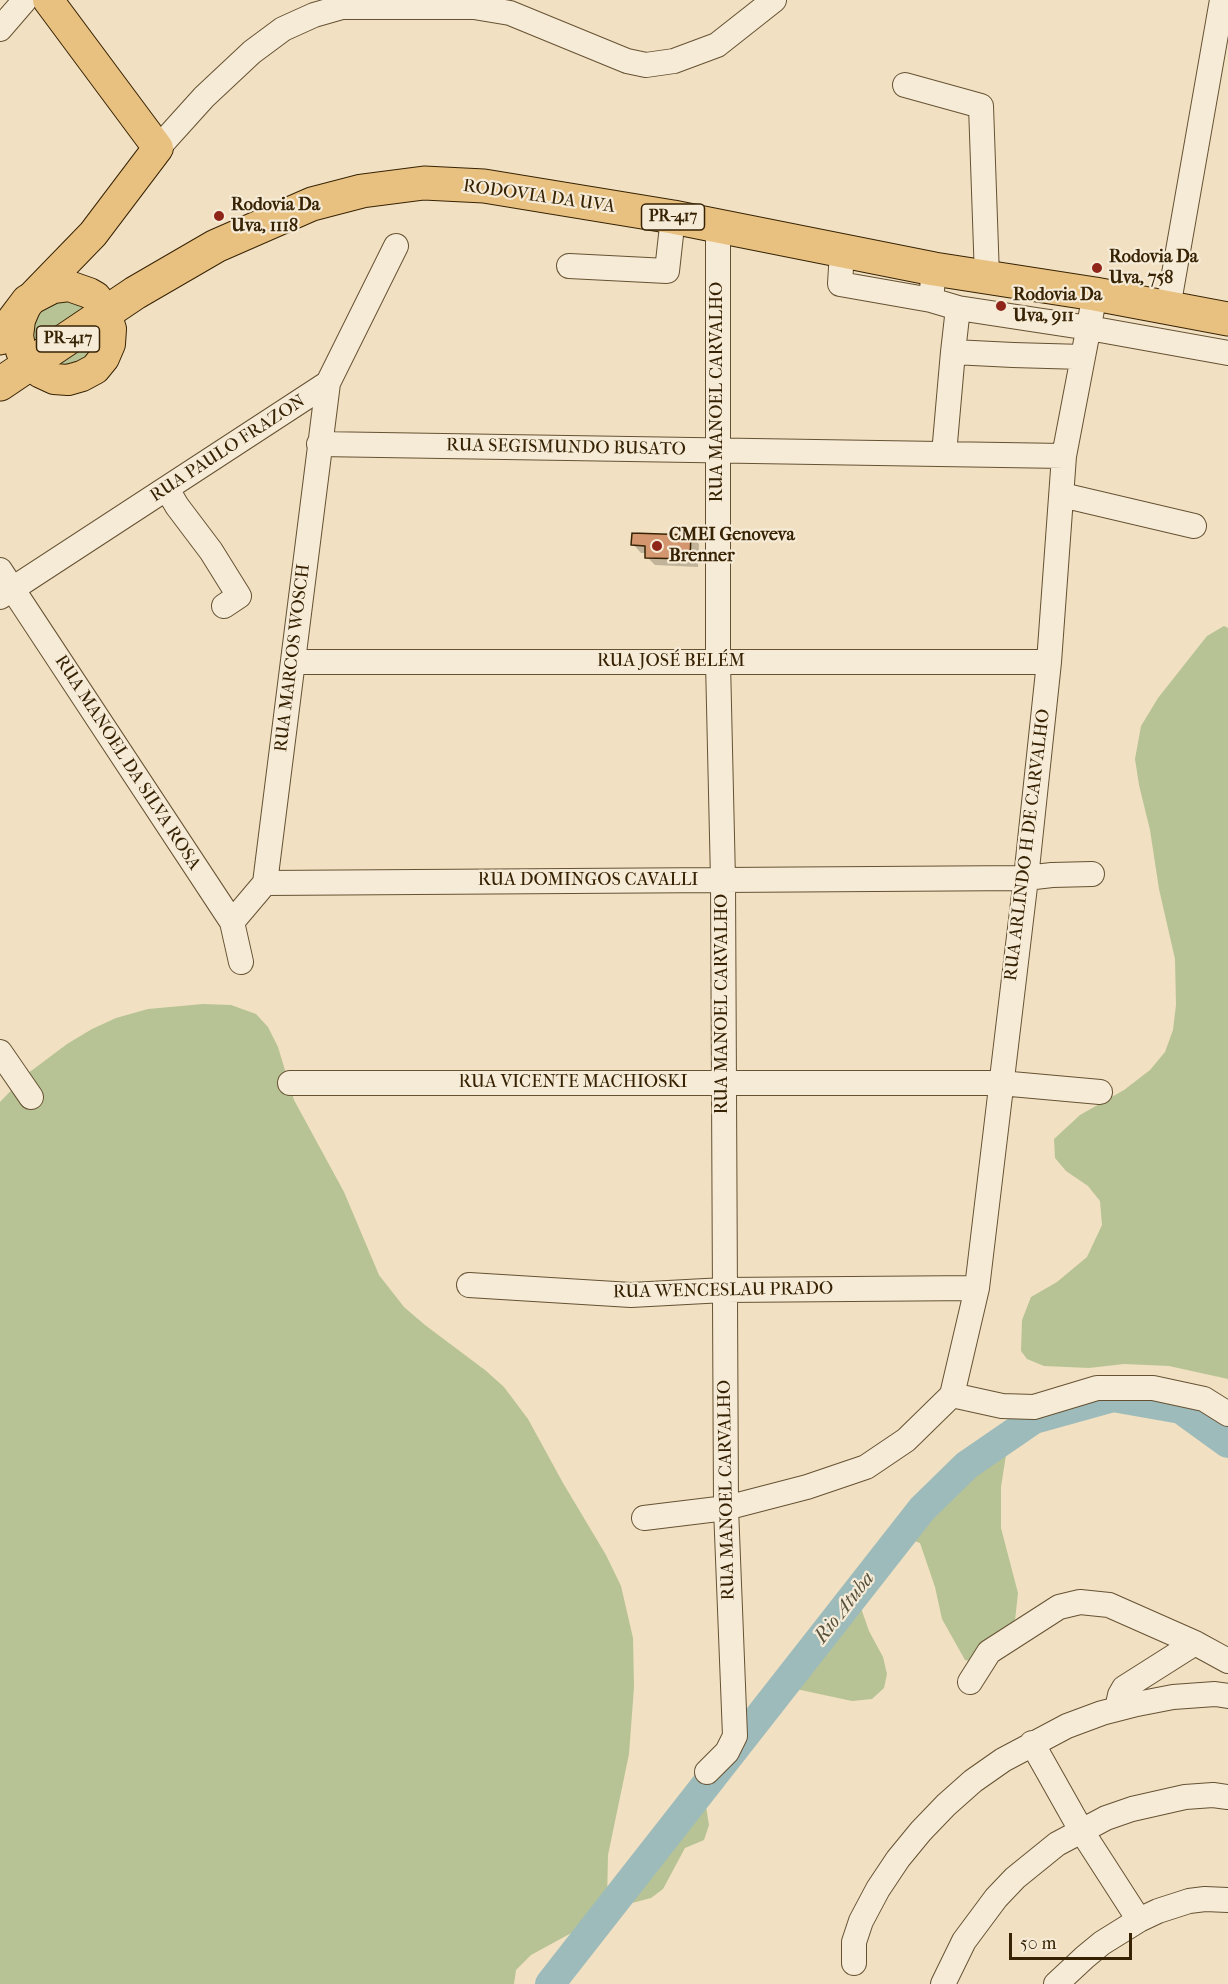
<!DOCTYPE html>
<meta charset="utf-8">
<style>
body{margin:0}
#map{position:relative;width:1228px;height:1984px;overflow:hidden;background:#f1e0c1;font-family:"IM FELL French Canon",serif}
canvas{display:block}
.scale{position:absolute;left:1009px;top:1933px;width:123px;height:27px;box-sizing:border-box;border:3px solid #372304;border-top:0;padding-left:8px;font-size:18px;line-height:21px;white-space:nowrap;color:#372304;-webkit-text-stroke:4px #f6ebd7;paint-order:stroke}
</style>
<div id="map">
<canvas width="1228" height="1984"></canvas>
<div class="scale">50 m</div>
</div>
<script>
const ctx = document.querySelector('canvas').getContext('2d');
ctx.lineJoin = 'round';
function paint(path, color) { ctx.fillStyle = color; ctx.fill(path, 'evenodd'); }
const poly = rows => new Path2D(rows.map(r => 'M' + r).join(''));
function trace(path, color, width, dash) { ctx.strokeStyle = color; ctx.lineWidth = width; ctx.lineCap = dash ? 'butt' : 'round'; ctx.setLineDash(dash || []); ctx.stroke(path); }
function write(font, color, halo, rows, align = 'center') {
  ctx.font = font + ' "IM FELL French Canon",serif'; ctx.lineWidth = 4.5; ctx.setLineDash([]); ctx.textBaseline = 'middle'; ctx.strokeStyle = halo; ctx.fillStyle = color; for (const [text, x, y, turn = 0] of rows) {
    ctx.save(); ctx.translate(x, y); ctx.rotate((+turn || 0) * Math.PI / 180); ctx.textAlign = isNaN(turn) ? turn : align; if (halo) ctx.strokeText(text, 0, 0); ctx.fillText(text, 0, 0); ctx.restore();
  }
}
paint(poly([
 [50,294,85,305,95,329,94,341,89,351,82,360,72,366,50,368,22,321],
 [1224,626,1228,628,1228,1379,1169,1366,1124,1364,1089,1368,1044,1366,1027,1359,1021,1351,1022,1320,1031,1297,1057,1282,1087,1257,1102,1225,1100,1201,1088,1186,1066,1171,1055,1158,1054,1139,1080,1115,1124,1090,1150,1070,1165,1052,1173,1030,1176,1005,1175,959,1159,889,1150,830,1139,785,1135,759,1141,726,1158,698,1207,636],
 [203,1004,231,1005,256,1014,268,1027,278,1047,294,1100,344,1192,379,1275,404,1307,425,1325,485,1370,504,1387,528,1419,563,1483,606,1555,621,1586,633,1638,634,1687,629,1754,608,1855,607,1902,617,1909,628,1901,704,1794,709,1825,704,1840,685,1848,663,1889,651,1898,632,1903,597,1919,531,1955,516,1970,514,1984,0,1984,0,1102,27,1074,67,1044,92,1029,116,1018,148,1009],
 [1008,1442,1001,1487,1001,1528,1018,1593,1013,1639,988,1666,965,1660,942,1619,935,1587,920,1543,897,1535,921,1505,939,1488,981,1457],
 [855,1591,869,1631,883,1657,887,1674,884,1688,872,1699,852,1701,782,1686]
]), '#b7c395');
paint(poly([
 [690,536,699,544,698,567,655,565,647,557,647,553,641,553,633,544]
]), '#0003');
trace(poly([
 [550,1984,922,1509,967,1465,1034,1419,1113,1397,1181,1409,1228,1443]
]), '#9dbbbb', 30);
const building = poly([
 [632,533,691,535,690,559,645,558,645,546,631,545,632,533]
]);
paint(building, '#d3966e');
trace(building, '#372304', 1.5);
const minor = poly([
 [0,29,25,0],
 [905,85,981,106,987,277],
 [158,148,204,97,252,52,283,29,314,15,342,7,474,7,510,13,627,61,646,65,674,61,717,45,774,0],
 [842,251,840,284,931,300],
 [569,266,667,271,673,217],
 [934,269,931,300,958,308,1089,328,1228,353],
 [958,308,953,352,1013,355,1083,357],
 [1168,308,1222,0],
 [319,444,1064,456],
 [944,454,953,352],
 [167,489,177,506,211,551,239,596,224,606],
 [1062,495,1194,526],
 [0,570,232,922,241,962],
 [0,597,328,383,396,246],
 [293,662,1049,662],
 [265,883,1026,878,1052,875,1092,874],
 [232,922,265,883,328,383],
 [0,1052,31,1097],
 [290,1083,1000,1083,1100,1092],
 [469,1285,631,1295,724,1290,977,1288],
 [952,1395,977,1288,1026,878,1049,662,1064,456,1095,294],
 [952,1395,1002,1406,1034,1407,1097,1388,1153,1388,1204,1399,1228,1414],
 [644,1518,726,1508,807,1487,866,1467,906,1440,952,1395],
 [970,1682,989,1652,1059,1607,1080,1602,1109,1605,1195,1643,1228,1661],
 [1117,1709,1120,1695,1124,1688,1195,1643],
 [1032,1743,1081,1830,1139,1920],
 [707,1772,727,1752,735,1736,726,1508,723,880,718,662,718,225],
 [854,1963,854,1942,861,1921,878,1889,898,1859,921,1831,946,1805,973,1781,1003,1760,1067,1726,1102,1713,1137,1704,1173,1697,1215,1694,1228,1696],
 [943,1984,964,1941,996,1898,1015,1878,1057,1844,1106,1818,1132,1809,1185,1797,1213,1795,1228,1797],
 [1056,1984,1085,1957,1102,1943,1139,1920,1158,1911,1189,1901,1205,1899,1228,1900]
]);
const major = poly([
 [28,301,53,288,69,286,89,293,96,297,106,313,111,329,110,344,104,358,95,369,82,376,68,380,54,379,41,373,30,365,21,351,18,336,20,320,28,301,93,234,158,148,48,0]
]);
const highway = poly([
 [0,338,28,301],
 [0,384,135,293,216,246,312,204,362,191,424,183,484,186,673,217,934,269,1095,294,1228,319]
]);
trace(minor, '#665233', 26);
trace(major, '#372304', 32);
trace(highway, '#372304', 35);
trace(minor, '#f6ebd7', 24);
trace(major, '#e8c080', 30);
trace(highway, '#e8c080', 33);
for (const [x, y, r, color] of [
 [219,216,6,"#8f2418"],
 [1097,268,6,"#8f2418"],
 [1001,306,6,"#8f2418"],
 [657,546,6,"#8f2418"]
]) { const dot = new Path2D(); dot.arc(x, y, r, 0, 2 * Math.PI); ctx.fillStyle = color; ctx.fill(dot); trace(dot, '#f6ebd7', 2); }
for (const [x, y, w] of [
 [673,217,63],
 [68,339,63]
]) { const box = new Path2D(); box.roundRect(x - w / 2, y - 13, w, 26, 4.5); ctx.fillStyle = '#f6ebd7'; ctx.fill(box); trace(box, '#372304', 1.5); }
write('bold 16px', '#372304', null, [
 ["PR-417",673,217],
 ["PR-417",68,339]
]);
write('18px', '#372304', '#f6ebd7', [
 ["RODOVIA DA UVA",539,197,8],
 ["RUA MANOEL CARVALHO",718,392,-90],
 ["RUA SEGISMUNDO BUSATO",566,448,1],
 ["RUA PAULO FRAZON",228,449,-33],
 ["RUA MARCOS WOSCH",293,658,-83],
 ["RUA JOSÉ BELÉM",671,662],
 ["RUA MANOEL DA SILVA ROSA",127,763,57],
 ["RUA ARLINDO H DE CARVALHO",1028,845,-83],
 ["RUA DOMINGOS CAVALLI",588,881],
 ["RUA MANOEL CARVALHO",723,1004,-90],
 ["RUA VICENTE MACHIOSKI",573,1083],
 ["RUA WENCESLAU PRADO",723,1291,-1],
 ["RUA MANOEL CARVALHO",727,1490,-91]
]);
write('bold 18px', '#372304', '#f6ebd7', [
 ["Rodovia Da",231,206],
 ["Uva, 1118",231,227],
 ["Rodovia Da",1109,258],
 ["Uva, 758",1109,279],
 ["Rodovia Da",1013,296],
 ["Uva, 911",1013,317],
 ["CMEI Genoveva",669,536],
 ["Brenner",669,557]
], 'left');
write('italic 20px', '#56513b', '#f6ebd7', [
 ["Rio Atuba",845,1608,-52]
]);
</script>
